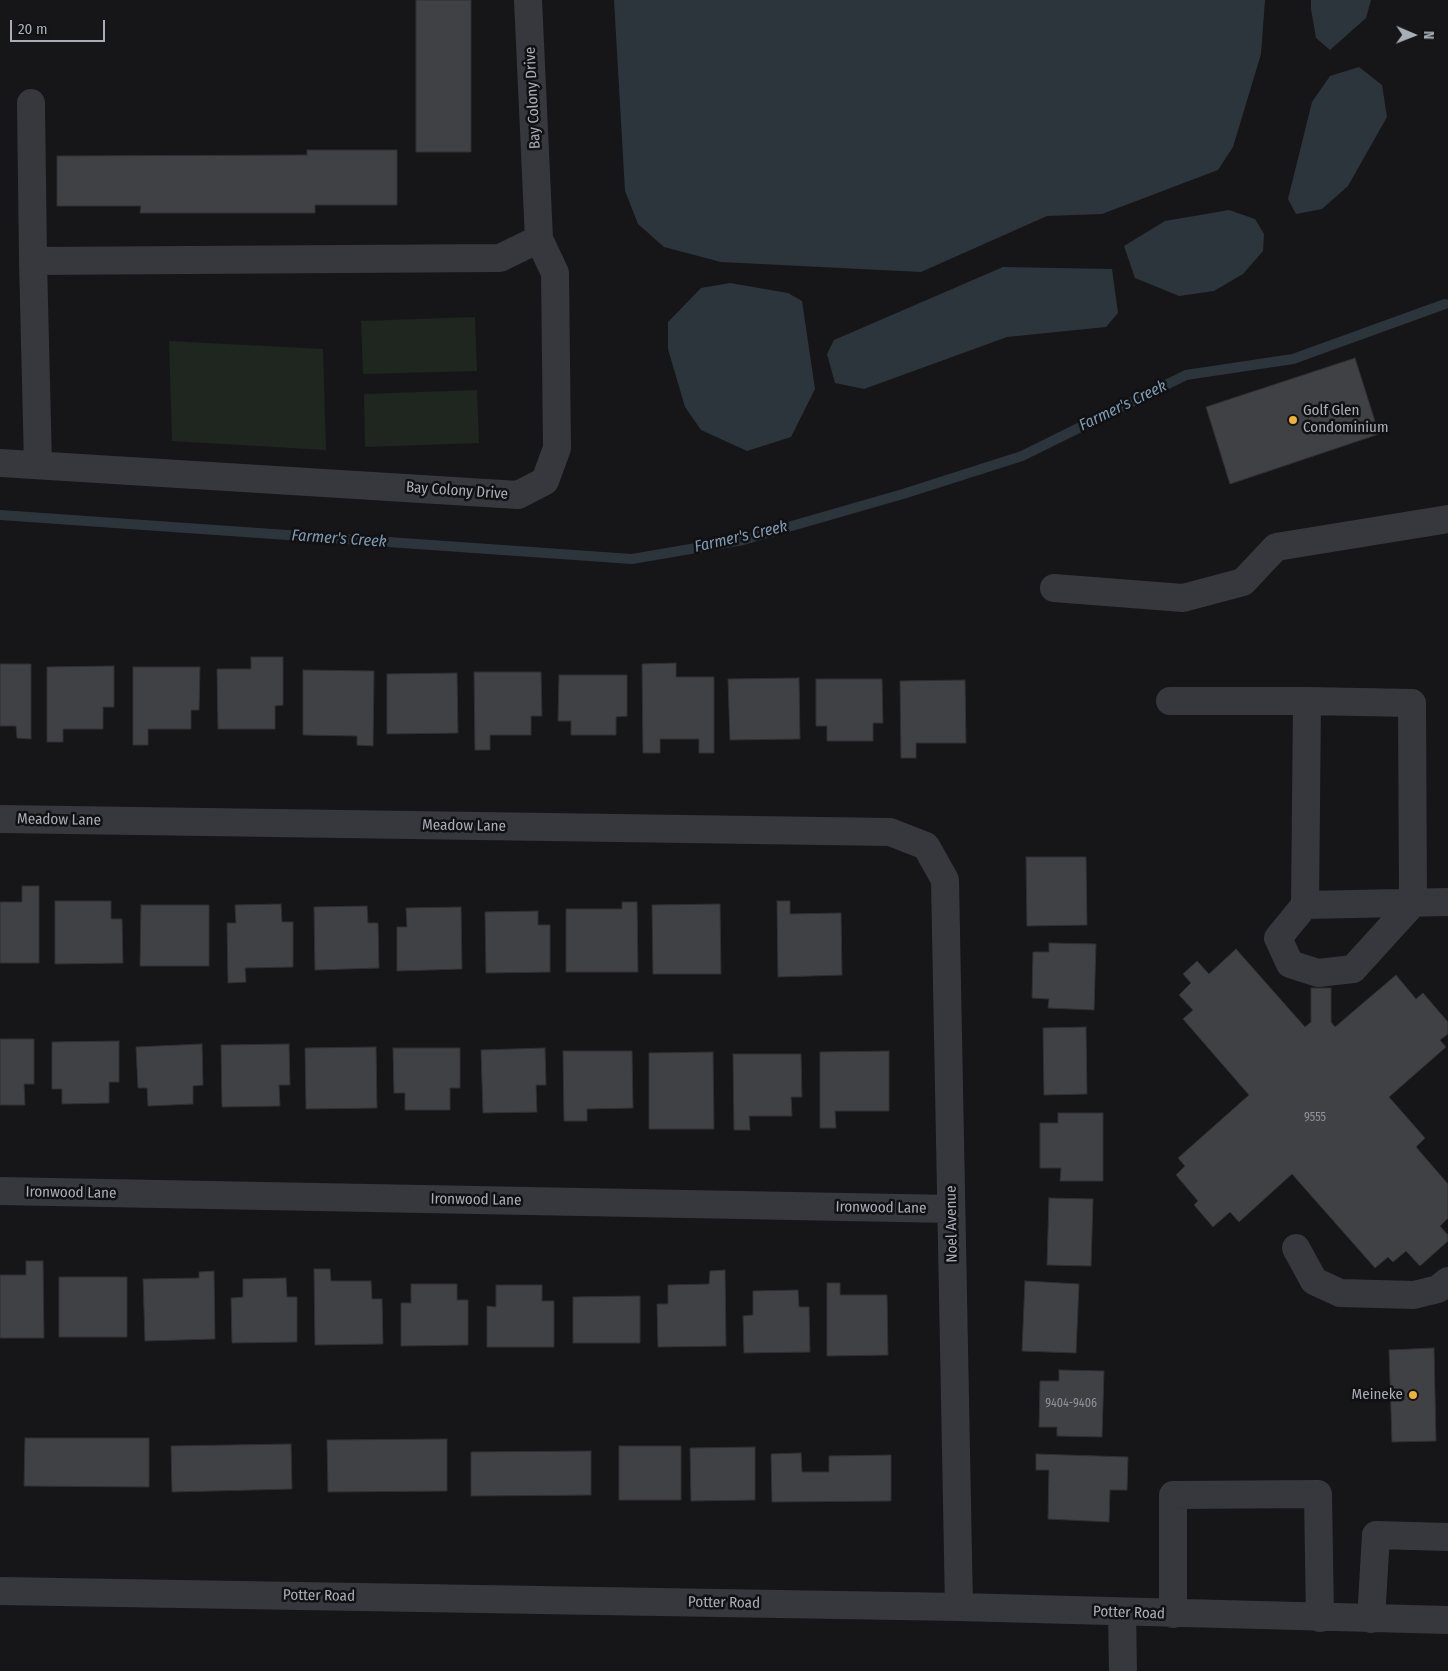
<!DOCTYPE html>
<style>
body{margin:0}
#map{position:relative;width:1448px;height:1671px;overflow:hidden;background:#161618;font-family:"Fira Sans Condensed",sans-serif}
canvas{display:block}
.north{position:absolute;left:1388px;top:10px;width:50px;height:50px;-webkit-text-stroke:4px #111113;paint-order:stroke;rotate:91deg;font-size:14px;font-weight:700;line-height:20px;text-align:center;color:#a8adb8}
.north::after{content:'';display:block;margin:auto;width:18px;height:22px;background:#a8adb8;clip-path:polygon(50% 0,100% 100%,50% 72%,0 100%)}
.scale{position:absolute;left:10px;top:20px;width:95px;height:22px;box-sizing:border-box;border:2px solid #a8adb8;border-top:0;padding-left:6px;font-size:15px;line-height:18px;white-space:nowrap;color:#a8adb8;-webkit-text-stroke:4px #111113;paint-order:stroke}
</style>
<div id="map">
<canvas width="1448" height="1671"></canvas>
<div class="north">N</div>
<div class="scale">20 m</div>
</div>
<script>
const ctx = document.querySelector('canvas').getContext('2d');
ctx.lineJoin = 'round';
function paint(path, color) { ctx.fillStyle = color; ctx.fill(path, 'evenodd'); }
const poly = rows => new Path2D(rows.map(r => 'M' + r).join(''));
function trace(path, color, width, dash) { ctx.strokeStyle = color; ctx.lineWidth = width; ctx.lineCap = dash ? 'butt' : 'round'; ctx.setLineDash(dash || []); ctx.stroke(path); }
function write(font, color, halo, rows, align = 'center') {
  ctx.font = font + ' "Fira Sans Condensed",sans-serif'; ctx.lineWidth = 5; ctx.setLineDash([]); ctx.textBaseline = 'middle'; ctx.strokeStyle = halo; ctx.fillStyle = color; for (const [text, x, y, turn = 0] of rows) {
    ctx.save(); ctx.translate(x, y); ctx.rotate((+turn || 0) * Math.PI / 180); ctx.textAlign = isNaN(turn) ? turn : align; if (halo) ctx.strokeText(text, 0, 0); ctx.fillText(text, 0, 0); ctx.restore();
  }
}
paint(poly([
 [475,317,477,371,363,374,361,321],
 [169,341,323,349,326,450,172,441],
 [477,390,479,443,365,447,364,394]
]), '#1e261f');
paint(poly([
 [614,0,1265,0,1261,54,1233,147,1218,170,1102,214,1047,216,921,272,721,262,664,247,638,224,625,191],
 [1311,0,1371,0,1366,18,1330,50,1316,38,1311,9],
 [1359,67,1382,85,1387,117,1348,186,1322,209,1296,214,1288,199,1312,102,1330,76],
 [1229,210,1255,219,1264,234,1263,251,1243,274,1214,291,1179,296,1135,278,1124,246,1165,221],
 [1003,267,1112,269,1118,313,1106,327,1007,337,864,389,835,383,827,354,834,340],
 [730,283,788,293,802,301,815,389,791,437,747,451,701,430,685,407,668,349,668,322,701,288]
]), '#2c353c');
trace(poly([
 [0,515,632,559,743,540,903,494,1022,456,1186,375,1293,359,1445,304]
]), '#2c353c', 10);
const building = poly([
 [416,0,471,0,471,152,416,152,416,0],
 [307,150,397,150,397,205,315,205,315,213,140,213,141,206,57,206,57,156,307,155,307,150],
 [1355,358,1379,434,1230,484,1206,407,1355,358],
 [251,657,283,657,283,705,275,706,275,729,218,729,217,669,251,669,251,657],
 [676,663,676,677,714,677,714,753,699,753,699,739,660,739,660,753,643,753,642,664,676,663],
 [0,664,31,664,31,739,17,738,16,726,0,726,0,664],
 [114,666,114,707,103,707,103,729,63,729,63,742,47,742,47,667,114,666],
 [133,667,200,667,199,710,191,710,191,729,148,729,148,745,133,745,133,667],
 [303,670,374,671,373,746,357,745,357,736,303,735,303,670],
 [474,672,541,672,542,716,531,716,531,735,490,735,490,750,475,750,474,672],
 [457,673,458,733,387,734,387,674,457,673],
 [559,675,627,675,627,716,616,717,616,735,571,735,571,721,558,721,559,675],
 [799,678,800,739,730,740,728,679,799,678],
 [816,679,882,679,883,723,873,723,873,741,827,741,827,726,816,726,816,679],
 [965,680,966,743,916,743,916,758,901,758,900,681,965,680],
 [1026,857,1086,857,1087,925,1027,926,1026,857],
 [22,886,39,886,39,963,0,963,0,902,22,902,22,886],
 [55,901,111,901,111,919,122,919,123,963,55,964,55,901],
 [777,901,790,901,790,914,841,913,842,975,778,977,777,901],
 [622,902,637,902,638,972,566,972,566,909,622,909,622,902],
 [281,904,282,922,293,922,293,967,245,968,246,982,228,983,227,923,236,923,235,905,281,904],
 [720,904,721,974,653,974,652,905,720,904],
 [141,905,209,905,209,966,140,966,141,905],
 [367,906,368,923,378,923,379,968,315,970,314,907,367,906],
 [461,907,462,969,397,971,397,927,407,927,406,908,461,907],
 [538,911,538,925,550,925,550,972,486,973,485,912,538,911],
 [1049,943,1096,944,1094,1010,1048,1008,1049,999,1032,998,1033,952,1049,952,1049,943],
 [1236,949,1305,1027,1311,1022,1311,988,1331,988,1331,1022,1335,1027,1396,975,1416,999,1423,993,1448,1022,1448,1034,1440,1040,1446,1047,1389,1097,1425,1138,1416,1147,1448,1184,1448,1218,1440,1226,1448,1235,1448,1241,1420,1266,1406,1251,1393,1262,1388,1257,1375,1268,1292,1174,1239,1222,1230,1212,1213,1227,1194,1205,1198,1201,1176,1175,1185,1166,1178,1158,1249,1095,1183,1019,1193,1010,1179,995,1191,983,1183,974,1197,961,1209,974,1236,949],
 [1086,1027,1087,1094,1044,1095,1043,1028,1086,1027],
 [0,1039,34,1039,34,1084,24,1084,25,1105,0,1105,0,1039],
 [119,1041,119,1082,109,1082,109,1103,62,1104,62,1089,52,1089,52,1042,119,1041],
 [202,1044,203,1085,193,1086,193,1104,148,1106,147,1088,138,1088,136,1047,202,1044],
 [289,1044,290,1085,279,1085,280,1106,222,1107,221,1045,289,1044],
 [376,1047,377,1108,306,1109,305,1048,376,1047],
 [393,1048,460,1048,460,1088,450,1088,450,1110,405,1110,405,1093,394,1093,393,1048],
 [545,1048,546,1085,536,1085,537,1112,483,1113,481,1050,545,1048],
 [563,1051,632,1051,633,1108,587,1109,587,1121,564,1121,563,1051],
 [889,1051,889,1111,835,1111,836,1128,820,1128,820,1052,889,1051],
 [713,1052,714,1129,649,1129,649,1053,713,1052],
 [733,1054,801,1054,802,1097,791,1097,792,1116,749,1116,750,1130,734,1130,733,1054],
 [1058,1113,1103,1113,1103,1181,1060,1181,1061,1168,1040,1168,1040,1123,1058,1123,1058,1113],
 [1049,1198,1093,1199,1091,1266,1047,1265,1049,1198],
 [26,1261,43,1261,44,1338,0,1338,0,1275,26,1275,26,1261],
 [314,1269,330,1269,331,1281,371,1281,372,1299,382,1299,383,1344,315,1345,314,1269],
 [725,1270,726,1346,658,1347,657,1304,668,1304,668,1285,709,1284,710,1271,725,1270],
 [214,1271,215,1339,145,1341,143,1279,199,1278,199,1272,214,1271],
 [59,1277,127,1277,127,1337,59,1337,59,1277],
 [286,1278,287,1297,297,1297,297,1342,232,1343,231,1298,243,1297,243,1279,286,1278],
 [1025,1281,1079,1284,1076,1353,1022,1351,1025,1281],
 [827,1283,840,1283,840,1295,887,1295,888,1355,827,1356,827,1283],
 [411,1284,457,1284,457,1300,468,1300,468,1345,401,1346,401,1303,411,1303,411,1284],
 [496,1285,542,1285,542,1301,554,1301,554,1347,487,1347,487,1306,496,1307,496,1285],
 [798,1290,799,1307,809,1307,810,1352,744,1353,743,1316,753,1315,753,1291,798,1290],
 [640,1296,640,1343,573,1343,573,1297,640,1296],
 [1434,1348,1436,1441,1392,1442,1389,1350,1434,1348],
 [1059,1370,1104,1371,1102,1437,1057,1436,1057,1427,1039,1427,1040,1381,1059,1381,1059,1370],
 [25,1438,149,1438,149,1487,24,1486,25,1438],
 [447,1439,447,1491,328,1492,327,1440,447,1439],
 [291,1444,292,1489,172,1492,171,1446,291,1444],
 [619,1446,681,1446,681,1500,619,1500,619,1446],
 [755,1447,755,1500,691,1501,690,1448,755,1447],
 [591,1451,591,1495,471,1496,471,1452,591,1451],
 [801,1453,802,1472,829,1472,829,1456,891,1455,891,1501,772,1502,771,1454,801,1453],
 [1036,1454,1128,1457,1127,1490,1110,1490,1109,1522,1048,1519,1049,1470,1036,1470,1036,1454]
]);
paint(building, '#404145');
trace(building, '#303034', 1);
trace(poly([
 [31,103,33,261],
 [0,463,518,495,545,481,557,448,555,273,539,239,528,0],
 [38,464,33,261,500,258,539,239],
 [1054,588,1183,598,1243,582,1276,547,1448,519],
 [1170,701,1307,701,1305,905,1448,902],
 [0,819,890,832,926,846,945,880,959,1607],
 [1305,905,1278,938,1290,964,1318,973,1353,969,1413,903,1412,703,1307,701],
 [0,1191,951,1209],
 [1296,1248,1314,1281,1340,1293,1414,1295,1438,1289,1448,1281],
 [0,1591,959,1607,1448,1620],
 [1122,1612,1123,1671],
 [1173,1614,1173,1495,1318,1494,1320,1618],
 [1371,1619,1376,1535,1448,1537]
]), '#37383d', 28);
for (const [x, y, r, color] of [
 [1293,420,5,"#f2b134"],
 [1413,1395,5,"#f2b134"]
]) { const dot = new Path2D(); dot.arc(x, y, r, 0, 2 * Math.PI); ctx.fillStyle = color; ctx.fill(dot); trace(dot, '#111113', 2); }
write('12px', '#8e929b', null, [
 ["9555",1315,1118],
 ["9404-9406",1071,1404]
]);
write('15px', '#a8adb8', '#111113', [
 ["Bay Colony Drive",533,98,-93],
 ["Bay Colony Drive",457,491,4],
 ["Meadow Lane",59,820,1],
 ["Meadow Lane",464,826,1],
 ["Ironwood Lane",71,1193,1],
 ["Ironwood Lane",476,1200,1],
 ["Ironwood Lane",881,1208,1],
 ["Noel Avenue",952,1224,-91],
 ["Potter Road",319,1596,1],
 ["Potter Road",724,1603,1],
 ["Potter Road",1129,1613,2]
]);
write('15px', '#a8adb8', '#111113', [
 ["Golf Glen",1303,411],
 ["Condominium",1303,428],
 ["Meineke",1403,1395,"right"]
], 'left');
write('italic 16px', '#7f9bb3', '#111113', [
 ["Farmer's Creek",1123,406,-26],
 ["Farmer's Creek",741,537,-13],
 ["Farmer's Creek",339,539,4]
]);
</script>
